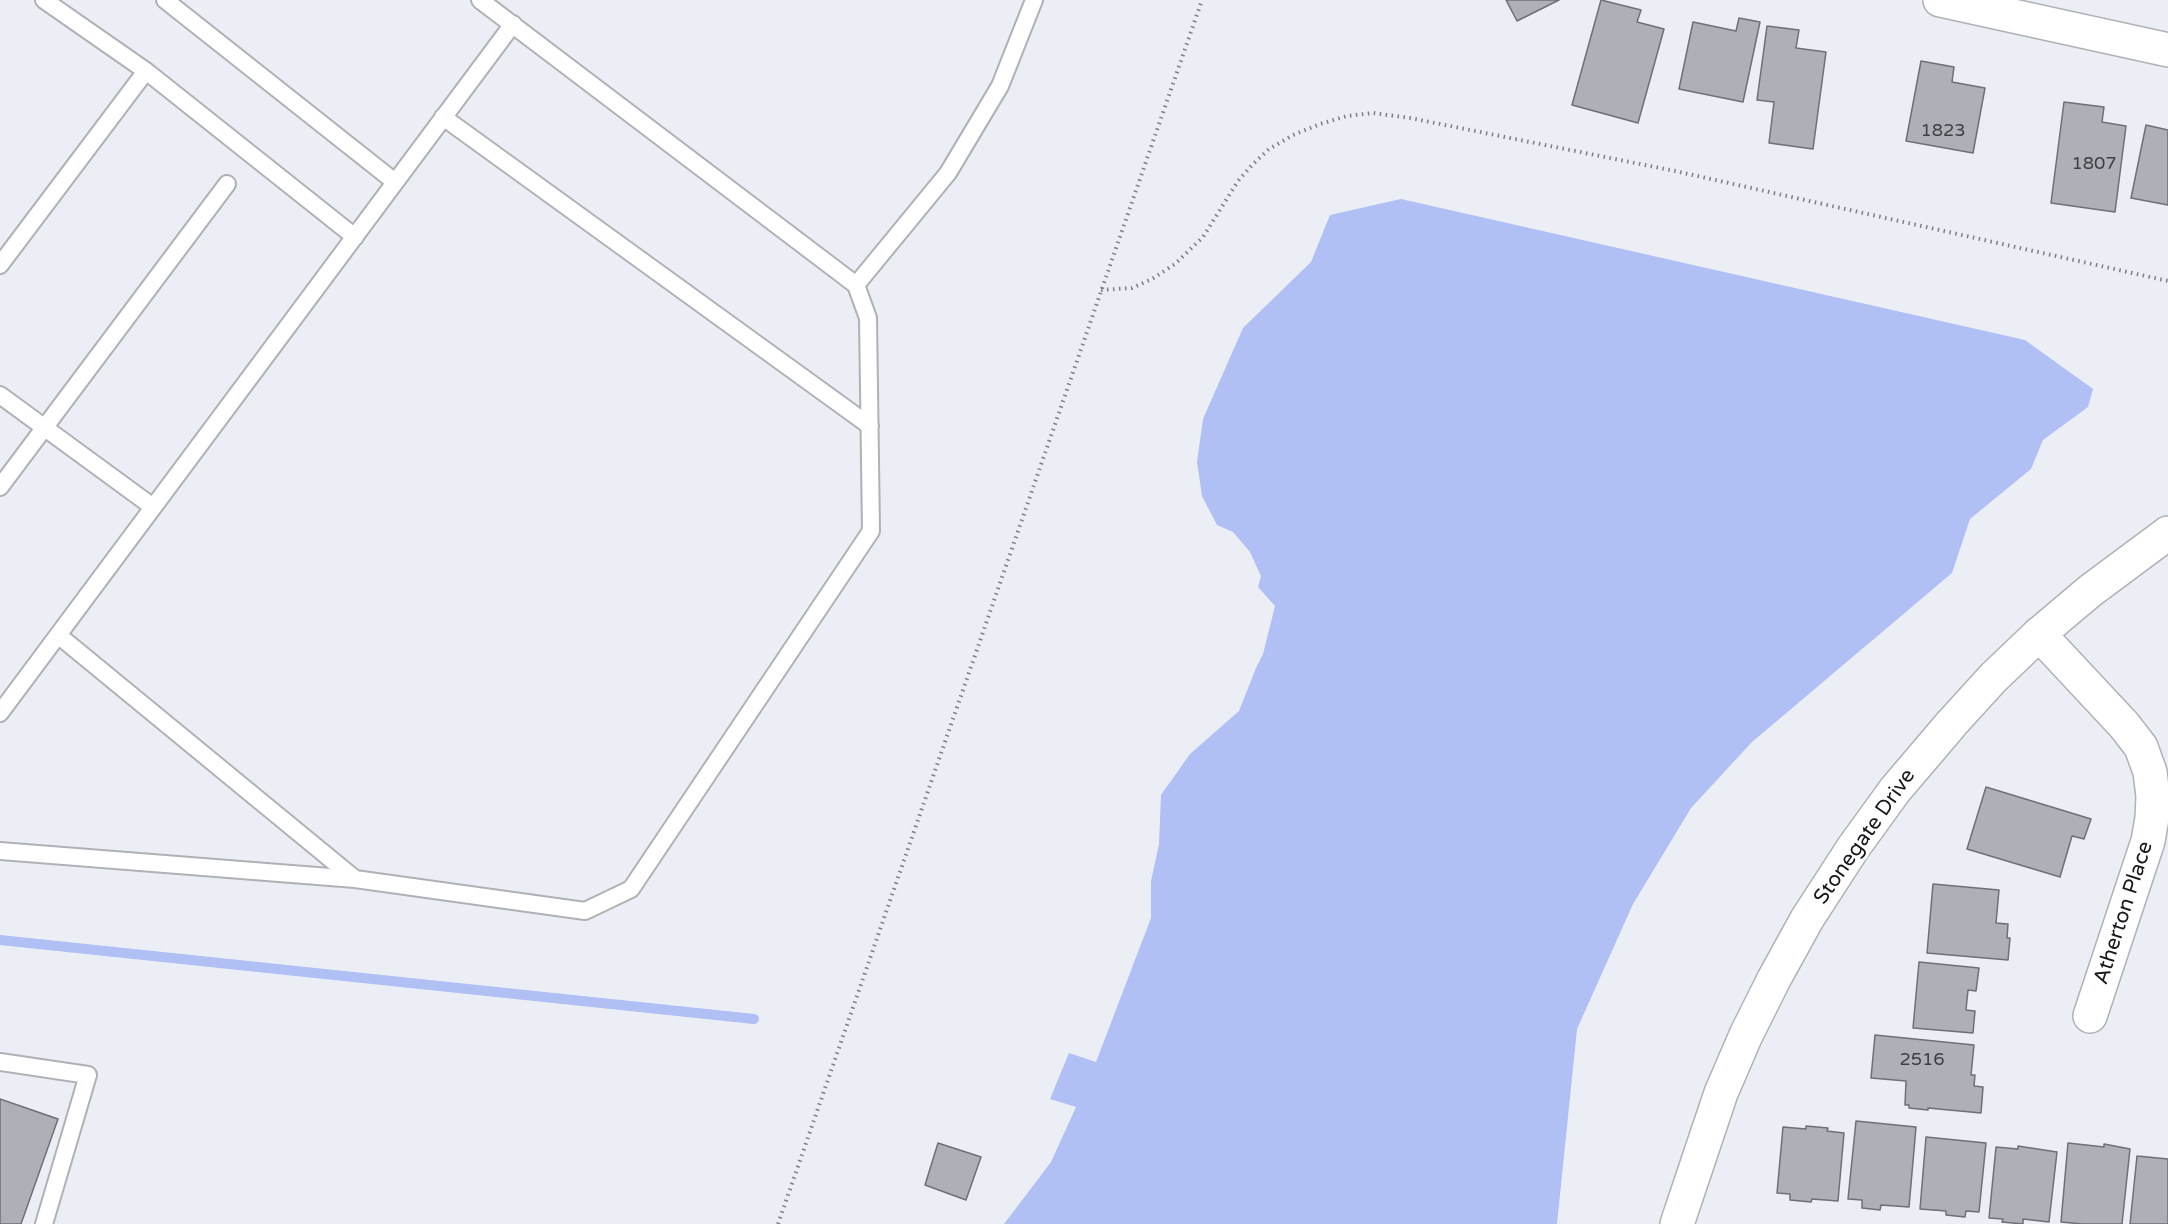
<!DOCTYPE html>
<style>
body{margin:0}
canvas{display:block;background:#eceef5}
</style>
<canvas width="2168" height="1224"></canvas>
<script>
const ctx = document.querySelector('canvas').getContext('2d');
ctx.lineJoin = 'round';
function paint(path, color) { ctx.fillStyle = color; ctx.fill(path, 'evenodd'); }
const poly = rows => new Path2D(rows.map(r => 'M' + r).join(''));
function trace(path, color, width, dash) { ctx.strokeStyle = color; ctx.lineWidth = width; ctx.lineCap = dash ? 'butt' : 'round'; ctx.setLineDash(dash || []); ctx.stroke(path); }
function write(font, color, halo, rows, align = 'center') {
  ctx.font = font + ' "Varela Round",sans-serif'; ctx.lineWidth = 6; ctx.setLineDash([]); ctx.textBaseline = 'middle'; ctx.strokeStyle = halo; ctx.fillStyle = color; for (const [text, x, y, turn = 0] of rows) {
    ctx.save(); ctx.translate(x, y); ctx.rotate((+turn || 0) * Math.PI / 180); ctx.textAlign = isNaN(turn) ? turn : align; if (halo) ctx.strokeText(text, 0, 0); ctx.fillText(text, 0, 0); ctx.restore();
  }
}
paint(poly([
 [1401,199,2025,340,2093,389,2088,407,2043,440,2031,469,1970,519,1952,573,1752,742,1691,808,1633,904,1577,1029,1557,1224,1004,1224,1051,1162,1076,1107,1050,1099,1069,1053,1096,1062,1151,918,1151,881,1159,844,1161,795,1190,754,1239,711,1256,668,1263,654,1275,606,1258,587,1261,576,1250,552,1233,532,1217,525,1202,496,1197,462,1203,419,1243,328,1311,262,1330,215]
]), '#b0bff4');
trace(poly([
 [0,940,754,1019]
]), '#b0bff4', 10);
const building = poly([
 [1506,0,1559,0,1517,21,1506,0],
 [1601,0,1641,10,1637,22,1664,29,1638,123,1572,105,1601,0],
 [1739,18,1760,22,1743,102,1679,89,1693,22,1736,31,1739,18],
 [1767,26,1799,30,1796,48,1826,52,1813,149,1769,143,1774,102,1757,100,1767,26],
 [1921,61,1954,67,1952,82,1985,88,1973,153,1906,141,1921,61],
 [2064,102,2104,107,2102,122,2126,126,2115,212,2051,203,2064,102],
 [2146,125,2168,130,2168,205,2131,198,2146,125],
 [1986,787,2091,819,2084,839,2072,836,2060,877,1967,849,1986,787],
 [1933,884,1999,890,1996,923,2008,924,2007,938,2010,938,2008,960,1927,953,1933,884],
 [1919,962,1979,968,1976,991,1968,990,1966,1010,1975,1011,1973,1033,1913,1028,1919,962],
 [1875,1035,1974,1045,1971,1075,1975,1075,1974,1086,1983,1087,1981,1113,1928,1108,1928,1110,1909,1108,1909,1105,1905,1105,1906,1081,1871,1078,1875,1035],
 [0,1099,58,1119,21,1224,0,1224,0,1099],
 [1856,1121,1916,1127,1909,1207,1881,1205,1880,1210,1862,1208,1862,1200,1848,1199,1856,1121],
 [1806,1126,1828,1128,1827,1131,1844,1133,1838,1201,1812,1199,1811,1202,1790,1200,1790,1194,1777,1193,1783,1127,1806,1129,1806,1126],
 [1926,1137,1986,1143,1979,1212,1966,1211,1965,1217,1946,1215,1946,1211,1920,1209,1926,1137],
 [938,1143,981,1157,966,1200,925,1185,938,1143],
 [2068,1143,2104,1147,2104,1144,2130,1149,2122,1224,2082,1224,2061,1222,2068,1143],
 [2018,1146,2057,1152,2049,1222,2023,1219,2023,1224,2002,1222,2003,1219,1989,1218,1996,1147,2018,1149,2018,1146],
 [2137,1156,2168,1159,2168,1224,2130,1224,2137,1156]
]);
paint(building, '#aeb0b7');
trace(building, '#6e7075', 1.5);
const lane = poly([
 [44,0,146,71,355,237],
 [165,0,395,182],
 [443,117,870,426],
 [0,265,146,71],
 [856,285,948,173,1000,86,1034,0],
 [0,395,153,507],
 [0,487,227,184],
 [58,635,355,879],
 [0,713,513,24],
 [0,851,355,879,585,911,631,889,871,531,868,318,856,285,480,0],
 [0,1062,88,1075,44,1224]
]);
const street = poly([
 [1940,0,2168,50],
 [2039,634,2124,725,2141,747,2150,772,2153,796,2152,818,2148,841,2090,1016]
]);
const secondary = poly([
 [1677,1224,1721,1093,1746,1035,1774,979,1807,919,1853,848,1895,790,1952,723,1993,678,2039,634,2090,591,2168,533]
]);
trace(lane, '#afb1b7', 20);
trace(street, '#afb1b7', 36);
trace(secondary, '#afb1b7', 36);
trace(poly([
 [1101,290,1132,288,1152,279,1175,264,1203,237,1238,181,1253,164,1269,149,1293,135,1320,124,1347,116,1373,113,1410,118,1675,171,2168,281],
 [778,1224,1202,0]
]), '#7e7f84', 4, [1.5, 4.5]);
trace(lane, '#fff', 16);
trace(street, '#fff', 33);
trace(secondary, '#fff', 33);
write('18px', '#3e3f42', null, [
 ["1823",1943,131],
 ["1807",2094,164],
 ["2516",1922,1060]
]);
write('21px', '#18191b', '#fff', [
 ["Stonegate Drive",1865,837,-55],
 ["Atherton Place",2124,913,-72]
]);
</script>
